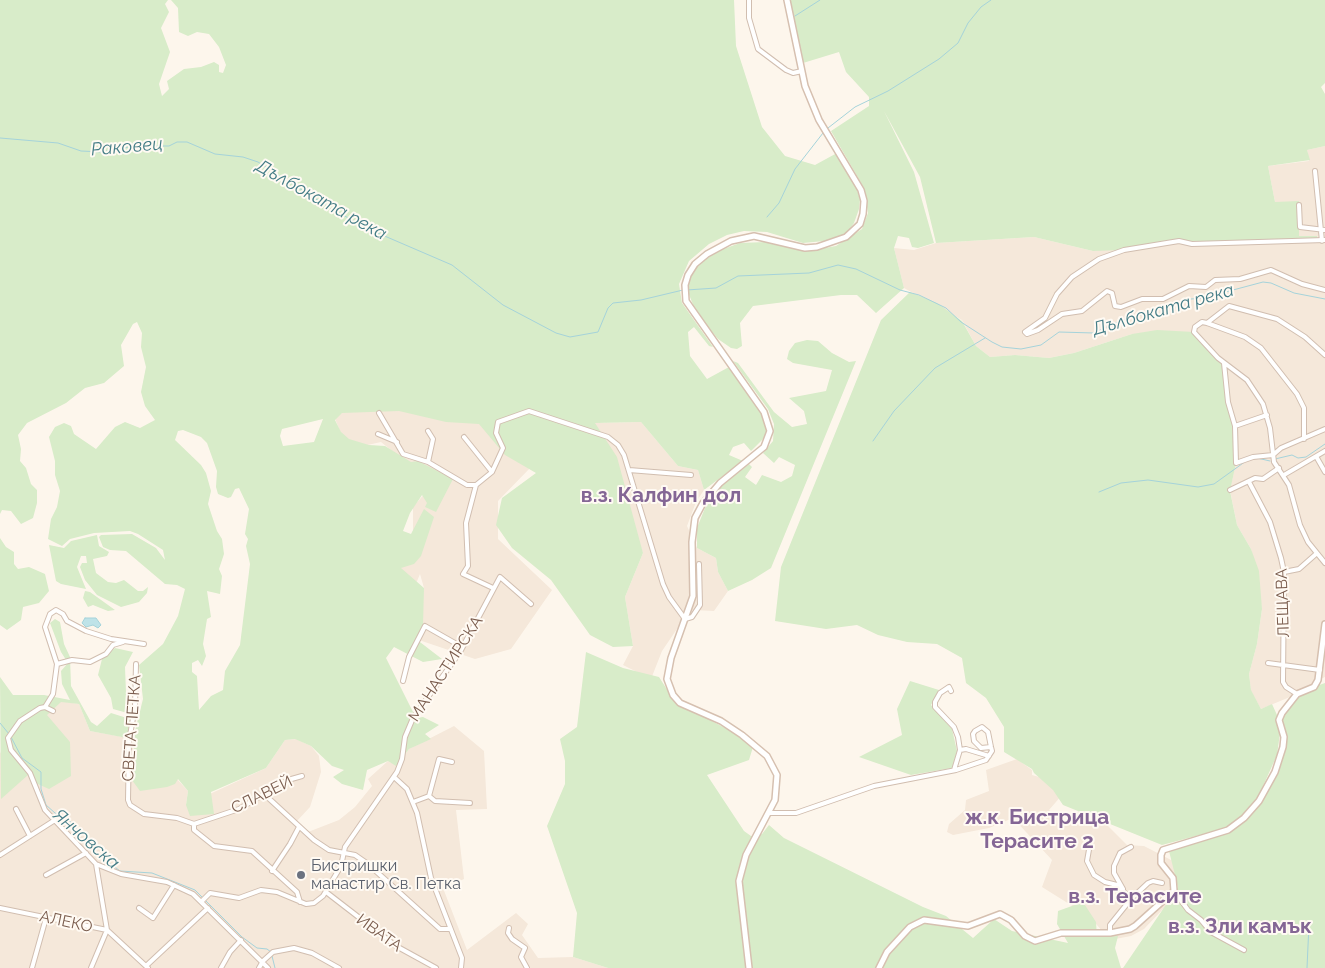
<!DOCTYPE html>
<meta charset="utf-8">
<style>
body{margin:0}
canvas{display:block;background:#fdf6ec}
</style>
<canvas width="1325" height="968"></canvas>
<script>
const ctx = document.querySelector('canvas').getContext('2d');
ctx.lineJoin = 'round';
function paint(path, color) { ctx.fillStyle = color; ctx.fill(path, 'evenodd'); }
const poly = rows => new Path2D(rows.map(r => 'M' + r).join(''));
function trace(path, color, width, dash) { ctx.strokeStyle = color; ctx.lineWidth = width; ctx.lineCap = dash ? 'butt' : 'round'; ctx.setLineDash(dash || []); ctx.stroke(path); }
function write(font, color, halo, rows, align = 'center') {
  ctx.font = font + ' Raleway,sans-serif'; ctx.lineWidth = 4; ctx.setLineDash([]); ctx.textBaseline = 'middle'; ctx.strokeStyle = halo; ctx.fillStyle = color; for (const [text, x, y, turn = 0] of rows) {
    ctx.save(); ctx.translate(x, y); ctx.rotate((+turn || 0) * Math.PI / 180); ctx.textAlign = isNaN(turn) ? turn : align; if (halo) ctx.strokeText(text, 0, 0); ctx.fillText(text, 0, 0); ctx.restore();
  }
}
paint(poly([
 [1325,146,1325,239,1317,239,1317,236,1299,236,1298,229,1275,202,1268,166,1309,161,1307,150],
 [1034,237,1093,251,1158,243,1325,240,1325,677,1318,680,1314,687,1261,709,1251,691,1249,674,1257,644,1262,609,1251,549,1237,525,1230,490,1236,463,1132,334,1074,353,1049,358,1015,355,990,357,976,346,962,320,904,288,894,248,914,250,936,243],
 [363,405,480,418,531,467,498,501,498,539,552,590,511,649,475,659,416,639,424,588,420,574,404,612,386,604,405,555,413,549,413,507,433,484,381,442,363,446,343,439,334,416],
 [641,422,678,466,698,470,704,490,696,502,687,526,697,548,716,558,718,572,728,591,714,611,694,610,679,626,662,651,651,679,623,665,633,646,625,597,643,553,594,423],
 [61,701,79,704,90,731,134,739,132,780,177,779,188,791,186,805,266,768,285,740,296,739,311,746,319,756,321,772,310,807,297,821,308,832,339,820,355,807,372,786,368,779,388,761,396,765,409,749,454,726,484,751,487,809,456,810,464,879,443,888,467,950,516,913,528,924,522,935,538,958,573,957,608,968,0,968,0,753],
 [1017,759,1032,770,1032,775,1039,777,1062,795,1049,810,1068,822,1079,811,1101,819,1127,845,1144,846,1173,861,1186,885,1144,929,1131,936,1110,940,1090,917,1042,887,1052,860,1013,818,989,828,953,835,947,832,949,824,965,810,966,800,989,791,986,770]
]), '#f5e8da');
paint(poly([
 [0,0,168,0,165,4,169,12,161,28,170,52,159,84,162,96,169,89,167,81,184,69,201,67,214,62,219,65,219,72,223,73,226,65,219,47,209,34,197,32,188,36,179,32,178,8,171,0,734,0,736,46,762,127,785,156,815,165,837,153,856,186,860,200,859,209,854,223,846,234,824,241,803,243,767,232,744,231,727,235,709,244,689,261,679,284,682,303,713,347,709,346,694,327,688,332,690,356,707,379,729,367,761,412,767,429,764,438,751,451,744,443,733,447,729,455,743,461,704,490,698,470,678,466,641,422,595,423,617,457,643,553,625,597,633,646,613,647,590,635,551,580,512,548,496,525,502,498,536,473,505,455,479,424,446,422,399,411,342,413,335,420,341,432,349,439,369,445,385,446,411,462,418,461,453,479,436,512,425,507,427,503,422,495,410,513,403,531,411,534,424,509,434,517,421,556,414,564,401,568,424,588,423,626,416,639,442,659,423,662,394,647,386,658,416,718,423,717,439,725,425,734,431,739,409,749,396,766,388,761,367,770,363,790,342,784,333,777,344,770,332,766,311,746,295,739,285,740,266,768,211,792,214,814,190,816,186,805,188,791,178,779,175,784,167,787,140,791,132,780,135,731,143,699,139,665,163,644,178,616,185,589,177,585,165,584,126,551,110,550,103,547,99,537,101,535,132,534,156,548,165,560,163,550,138,534,130,531,94,533,70,539,62,546,48,539,51,519,57,507,60,491,55,475,55,461,49,437,55,427,64,423,71,426,74,434,96,449,115,427,125,422,140,428,155,420,145,406,141,392,146,367,141,347,142,333,137,322,133,324,121,345,124,366,104,383,85,388,66,403,27,423,18,435,21,449,20,461,26,468,31,484,37,490,37,503,33,518,21,524,11,511,2,510,0,514],
 [323,419,314,442,283,446,280,436,282,429],
 [183,430,201,437,207,443,217,471,216,487,218,494,228,498,231,497,235,489,239,488,249,509,245,534,248,539,246,546,250,564,240,645,225,671,223,690,211,696,199,710,197,676,192,672,192,663,198,660,202,666,206,656,203,644,207,619,211,617,207,591,220,594,222,576,219,569,224,554,222,539,217,531,208,504,211,491,206,473,201,465,175,440,178,431],
 [787,0,1325,0,1325,83,1321,87,1325,94,1325,146,1307,150,1310,160,1268,166,1275,202,1299,201,1299,236,1317,236,1317,239,1192,244,1179,241,1124,250,1093,251,1034,237,936,243,920,177,884,111,914,172,934,243,918,248,912,247,909,238,898,236,894,248,904,288,876,313,857,295,841,295,753,306,740,323,742,346,737,349,731,348,718,339,696,312,688,292,688,281,695,269,706,259,718,251,740,243,766,242,813,250,836,246,862,229,868,213,864,188,831,131,869,106,869,97,846,72,839,52,803,63],
 [910,292,937,303,962,321,976,346,990,357,1015,355,1049,358,1074,353,1132,334,1157,330,1194,332,1224,363,1224,375,1235,426,1236,463,1230,491,1237,525,1251,549,1259,571,1262,609,1257,644,1249,674,1251,690,1261,709,1272,704,1277,715,1280,733,1277,755,1259,795,1243,815,1226,828,1162,845,1063,805,1053,790,1034,773,1032,769,1004,752,1004,727,986,698,966,683,962,658,937,644,907,642,878,635,857,625,826,629,775,621,781,567,881,320],
 [807,340,818,341,832,353,849,362,856,361,771,568,752,580,728,591,718,572,716,558,697,548,697,528,705,508,718,489,749,464,752,467,745,477,756,485,762,475,781,482,792,476,795,465,779,457,774,463,763,453,773,441,774,424,768,409,733,361,738,363,774,412,792,427,807,424,804,411,789,398,826,391,832,370,793,363,787,359,789,351,795,343],
 [97,535,99,546,109,552,107,556,93,559,96,573,108,582,116,583,124,580,138,591,143,591,148,587,147,593,139,602,121,607,97,595,85,580,80,567,82,563,87,563,86,556,81,556,77,567,86,589,61,584,56,581,49,545,64,548,71,541],
 [0,538,6,547,14,552,14,564,18,569,29,567,45,574,49,591,39,603,23,607,21,620,7,630,0,625],
 [85,591,90,592,115,610,108,611,93,605,88,607,83,598],
 [55,619,60,622,64,644,70,657,71,686,91,722,97,726,111,713,130,719,127,738,90,731,79,704,61,702,47,715,70,742,71,776,49,789,31,781,28,775,1,799,0,677,13,695,44,695,70,700,62,684,61,671,68,663,61,652,50,623],
 [115,648,133,652,125,667,126,693,131,714,113,709,111,698,98,675,102,659],
 [586,652,623,668,659,677,675,702,729,730,753,747,749,760,707,775,744,831,751,836,762,834,769,825,784,838,923,907,946,916,973,938,994,919,1012,931,1068,943,1057,924,1058,911,1083,902,1096,922,1097,937,1118,936,1115,948,1121,968,608,968,573,957,577,913,547,826,565,784,565,761,560,739,577,727],
 [910,681,939,690,931,705,952,729,957,751,952,768,911,775,859,757,902,735,897,709],
 [1325,683,1325,968,1123,968,1178,887,1168,847,1222,832,1251,811,1275,772,1284,737,1279,720,1302,691]
]), '#d8ecc9');
const water = poly([
 [85,618,96,618,101,625,98,628,93,625,86,627,82,623,85,618]
]);
paint(water, '#bfe3e8');
trace(water, '#a5d3da', 1);
trace(poly([
 [795,16,820,0],
 [828,128,855,107,888,91,939,59,958,43,968,23,981,7,991,0],
 [0,138,58,143,81,151,102,152,134,146,169,146,177,142,187,142,215,154,243,157,258,162,327,206,366,228,452,265,503,305,556,333,570,337,598,332,608,308,613,303,641,300,683,290],
 [767,217,779,203,795,169,823,133],
 [687,290,716,288,738,276,809,273,838,265,856,269,900,290,919,295,946,308,961,322,992,342,1002,347,1021,349,1041,345,1059,332,1094,333,1115,323,1191,299,1203,298,1263,282,1271,283,1294,293,1325,299],
 [873,441,894,411,935,368,985,338],
 [1257,458,1270,461],
 [1275,459,1292,455,1298,458,1306,457,1325,444],
 [1099,492,1121,483,1148,480,1198,487,1214,484,1246,461],
 [0,723,9,734],
 [11,737,22,758,41,772,41,789,46,805,55,813,74,824,81,840,90,848,120,871,152,873,195,890,242,937,257,948,267,949,271,952],
 [272,956,275,968],
 [1307,968,1309,924]
]), '#a5d3da', 1);
const street = poly([
 [749,0,749,18,758,49,786,70,793,73,802,71],
 [1315,171,1322,241],
 [1299,205,1300,227,1325,230],
 [1207,323,1229,306,1277,319,1305,337,1325,355],
 [1025,332,1027,334,1038,330,1062,314,1082,311,1107,291,1112,293,1115,306,1121,307,1142,299,1163,299,1189,286,1206,287,1215,280,1240,279,1271,270,1302,284,1325,290],
 [1025,332,1045,318,1057,294,1072,277,1099,259,1124,250,1179,241,1192,244,1325,240],
 [1224,363,1228,402,1235,426,1236,463,1253,457,1273,455,1281,448,1325,429],
 [379,413,403,454,428,462,467,485,476,485],
 [1235,426,1267,415],
 [378,434,397,442],
 [464,437,492,472],
 [1304,439,1304,408,1297,394,1261,348,1245,337,1207,323,1202,322,1195,327,1194,332,1218,358,1247,380,1263,404,1270,428,1274,462,1289,485,1300,525,1308,542,1325,563],
 [1317,458,1325,472],
 [428,462,433,439,428,431],
 [629,470,691,475],
 [1284,475,1325,451],
 [1249,482,1270,522,1281,558,1284,572,1283,682,1286,687,1297,694],
 [1230,490,1255,478,1263,479,1279,468],
 [1284,572,1299,569,1316,554],
 [493,588,463,574,468,566,466,523,476,485,492,472,503,448,496,433,498,422,529,411,608,437,618,445,624,455,663,584,669,597,685,619,692,617,700,605,699,564],
 [1268,663,1320,670],
 [57,664,72,660,90,662,106,654,113,645,123,642],
 [136,664,135,707,129,741,128,800,130,805,144,814,177,818,194,824],
 [403,681,409,657,425,626,462,647],
 [951,691,949,687,940,693,935,702,935,707,954,727,958,737,960,750,954,770],
 [45,707,53,694,57,664,45,627,50,614,56,610,63,614,67,621,86,631,111,639,144,644],
 [53,711,45,707,40,708,20,721,8,738,11,750,30,773,45,810,96,864,121,874,167,882,193,894,268,968],
 [960,750,966,749,989,756],
 [394,777,407,789,417,813,431,878,462,958,461,968],
 [264,794,314,840,329,850,355,855,368,864,440,929,449,929],
 [429,796,439,759,452,762],
 [429,796,435,801,470,803],
 [413,802,429,796],
 [16,809,30,836],
 [769,813,796,813,874,786,956,770,986,760,992,751,991,747,988,732,982,727,975,731,973,734,974,741,981,748,991,747],
 [194,824,194,830,214,846,252,851,297,892,300,902],
 [194,824,239,809,288,780,302,776],
 [1090,844,1087,861,1094,875,1105,882,1117,885,1131,899],
 [0,855,55,820],
 [272,871,290,844,299,827],
 [46,875,86,853],
 [1123,889,1114,873,1114,866,1120,853,1131,847],
 [1174,891,1188,910,1201,920,1211,932,1244,950],
 [326,892,396,946,436,968],
 [202,901,210,893,239,898,261,890,277,892,306,904,314,903,323,896,341,866,345,847,397,772,402,759,405,737,413,718,460,652,500,577,531,604],
 [0,908,107,930,148,968],
 [139,908,153,918,174,885],
 [509,928,508,933,512,939,525,948,521,957,527,968],
 [1110,933,1110,925,1131,899,1148,883,1153,881,1162,883],
 [146,966,208,908],
 [32,968,46,918],
 [91,968,107,930,96,864],
 [221,968,230,952,241,940],
 [259,968,263,961,273,952,294,948,312,953,339,968]
]);
const secondary = poly([
 [749,968,739,881,746,855,775,800,777,775,767,756,742,735,721,721,680,703,673,695,667,679,671,658,693,596,692,542,695,518,703,503,720,483,764,447,770,431,764,412,686,301,685,285,688,275,695,264,707,254,731,241,754,236,805,248,817,247,846,237,860,224,863,214,864,201,861,190,819,120,805,86,787,0],
 [879,968,887,952,910,927,924,920,968,926,1000,914,1011,920,1025,936,1035,941,1061,933,1110,933,1130,929,1135,926,1174,891,1173,878,1161,863,1161,855,1163,850,1228,830,1244,818,1259,801,1275,772,1283,747,1284,737,1279,720,1282,713,1297,694,1314,687,1318,680,1325,624]
]);
trace(street, '#d1beb0', 6);
trace(secondary, '#d6c0b0', 8);
trace(street, '#fff', 4);
trace(secondary, '#fff', 5);
for (const [x, y, r, color] of [
 [301,875,5,"#6b7280"]
]) { const dot = new Path2D(); dot.arc(x, y, r, 0, 2 * Math.PI); ctx.fillStyle = color; ctx.fill(dot); trace(dot, '#fffaf3', 2); }
write('16px', '#7a5c4d', '#fffaf3', [
 ["ЛЕЩАВА",1283,603,-92],
 ["МАНАСТИРСКА",446,669,-57],
 ["СВЕТА ПЕТКА",132,728,-86],
 ["СЛАВЕЙ",262,795,-26],
 ["АЛЕКО",66,922,12],
 ["ИВАТА",379,933,36]
]);
write('16px', '#5b616d', '#fffaf3', [
 ["Бистришки",311,866],
 ["манастир Св. Петка",311,884]
], 'left');
write('italic 18px', '#437c86', '#fffaf3', [
 ["Раковец",127,147,-5],
 ["Дълбоката река",321,200,29],
 ["Дълбоката река",1163,310,-16],
 ["Янчовска",86,839,41]
]);
write('bold 21px', '#846695', '#fffaf3', [
 ["в.з. Калфин дол",661,496],
 ["ж.к. Бистрица",1037,818],
 ["Терасите 2",1037,842],
 ["в.з. Терасите",1135,897],
 ["в.з. Зли камък",1240,927]
]);
</script>
